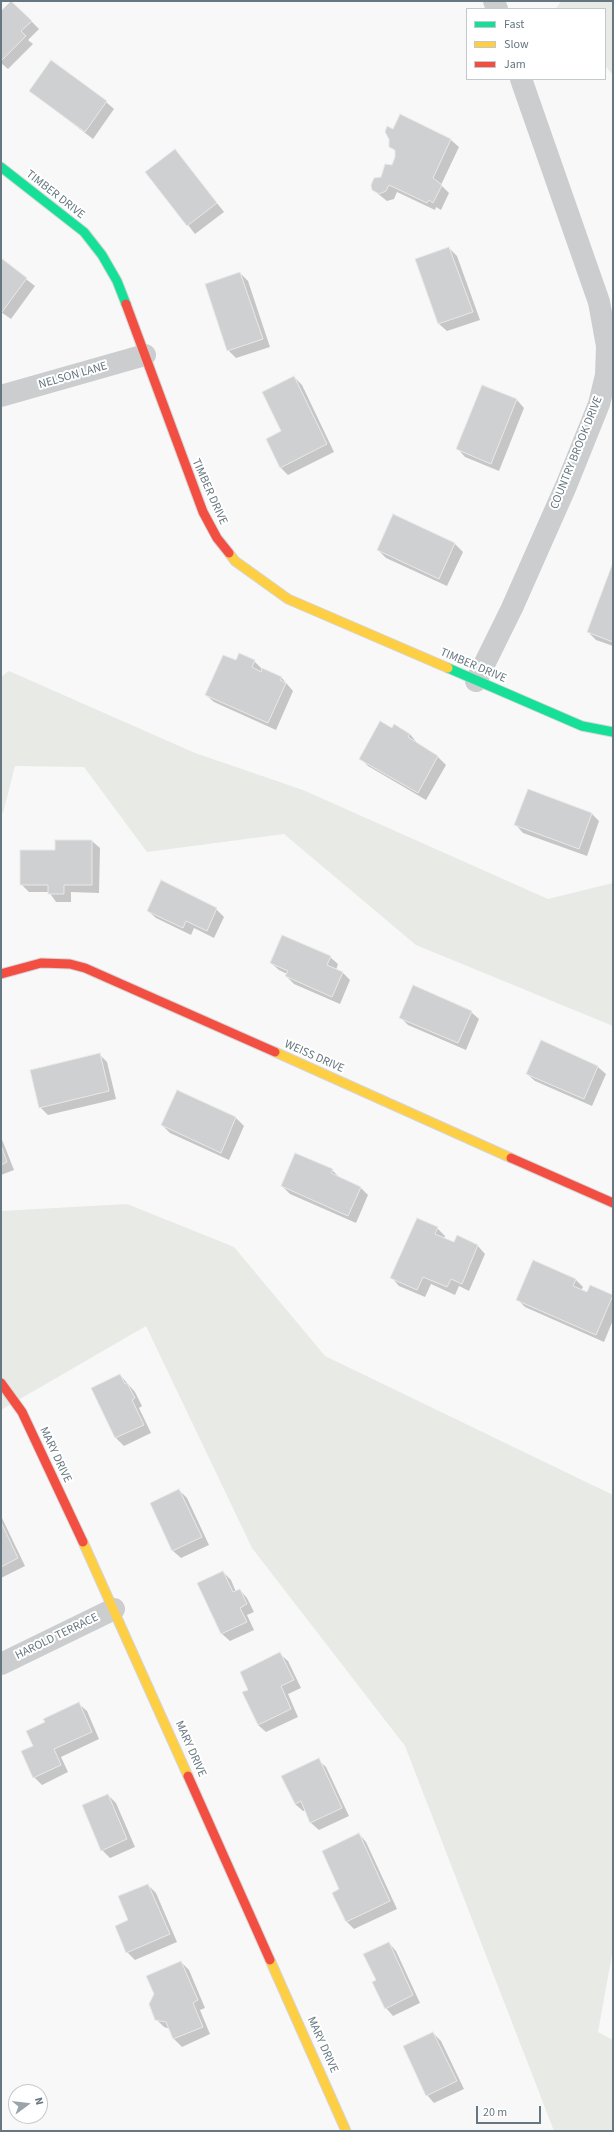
<!DOCTYPE html>
<style>
body{margin:0}
#map{position:relative;width:614px;height:2132px;overflow:hidden;background:#f8f8f8;font-family:"Source Sans 3",sans-serif}
canvas{display:block}
.frame{position:absolute;inset:0;border:2px solid #667781;pointer-events:none}
.legend{position:absolute;left:466px;top:8px;width:140px;height:72px;box-sizing:border-box;background:#fff;border:1px solid #c2c9cd;margin:0;padding:5px 7px;list-style:none;font-size:12px;color:#667781}
.legend li{display:flex;align-items:center;gap:8px;height:20px}
.legend b{width:20px;border:1px solid #c2c9cd}
.north{position:absolute;left:8px;top:2084px;width:40px;height:40px;box-sizing:border-box;background:#fff;border:1px solid #c2c9cd;border-radius:50%;rotate:75deg;font-size:11px;font-weight:700;line-height:16px;text-align:center;color:#667781}
.north::after{content:'';display:block;margin:auto;width:14px;height:18px;background:#99a4ab;clip-path:polygon(50% 0,100% 100%,50% 72%,0 100%)}
.scale{position:absolute;left:476px;top:2106px;width:65px;height:18px;box-sizing:border-box;border:2px solid #667781;border-top:0;padding-left:5px;font-size:12px;line-height:14px;white-space:nowrap;color:#667781;-webkit-text-stroke:3px #fff;paint-order:stroke}
</style>
<div id="map">
<canvas width="614" height="2132"></canvas>
<div class="frame"></div>
<ul class="legend">
<li><b style="height:5px;background:#16e098"></b>Fast</li>
<li><b style="height:5px;background:#ffcf43"></b>Slow</li>
<li><b style="height:5px;background:#f24e42"></b>Jam</li>
</ul>
<div class="north">N</div>
<div class="scale">20 m</div>
</div>
<script>
const ctx = document.querySelector('canvas').getContext('2d');
ctx.lineJoin = 'round';
function paint(path, color) { ctx.fillStyle = color; ctx.fill(path, 'evenodd'); }
const poly = rows => new Path2D(rows.map(r => 'M' + r).join(''));
function trace(path, color, width, dash) { ctx.strokeStyle = color; ctx.lineWidth = width; ctx.lineCap = dash ? 'butt' : 'round'; ctx.setLineDash(dash || []); ctx.stroke(path); }
function write(font, color, halo, rows, align = 'center') {
  ctx.font = font + ' "Source Sans 3",sans-serif'; ctx.lineWidth = 4; ctx.setLineDash([]); ctx.textBaseline = 'middle'; ctx.strokeStyle = halo; ctx.fillStyle = color; for (const [text, x, y, turn = 0] of rows) {
    ctx.save(); ctx.translate(x, y); ctx.rotate((+turn || 0) * Math.PI / 180); ctx.textAlign = isNaN(turn) ? turn : align; if (halo) ctx.strokeText(text, 0, 0); ctx.fillText(text, 0, 0); ctx.restore();
  }
}
paint(poly([
 [561,1,613,1,613,75,605,66,605,9,556,9],
 [9,671,195,753,303,790,548,899,613,883,613,1026,416,945,284,834,147,852,84,767,15,766,3,813,1,813,1,677],
 [127,1204,234,1247,325,1356,613,1495,613,1949,598,2032,613,2040,613,2131,554,2131,405,1746,252,1548,146,1326,1,1410,1,1211]
]), '#e8eae6');
paint(poly([
 [12,2,39,29,28,40,33,44,8,69,1,63,1,13],
 [30,91,106,102,114,109,93,139],
 [400,116,451,140,459,147,441,185,449,193,441,210,436,207,435,210,397,192,394,199,387,201,373,190,392,166,396,158,396,152,390,146,394,130],
 [175,150,224,212,195,234,147,172],
 [449,248,457,256,480,320,447,331,439,324,416,260],
 [1,260,35,286,11,319,1,312],
 [240,273,248,281,270,347,236,358,228,350],
 [294,377,302,385,334,452,288,475,280,467,282,432],
 [517,400,524,408,499,471,465,457,458,449],
 [394,516,455,544,463,552,447,586,386,558,378,550],
 [613,566,613,646,596,640,588,632],
 [237,661,254,661,262,669,281,677,293,691,276,730,214,702,206,695],
 [394,725,410,734,417,743,438,757,446,765,426,800,368,766,360,758],
 [591,813,599,821,587,856,523,833,516,825],
 [92,841,100,848,99,893,71,892,71,902,56,902,49,892,29,892,22,885,56,851],
 [216,909,224,917,214,938,194,928,191,935,156,918,148,911],
 [330,957,338,964,336,970,342,972,350,980,340,1004,294,984,286,976,287,974,279,970,271,963],
 [471,1012,479,1019,466,1050,408,1025,400,1017],
 [541,1042,598,1067,606,1074,592,1106,535,1081,527,1074],
 [99,1054,107,1062,116,1099,48,1115,40,1107],
 [177,1091,236,1118,244,1126,229,1160,170,1133,162,1125],
 [1,1137,14,1170,1,1175],
 [332,1170,340,1178,360,1187,368,1195,356,1223,290,1194,282,1186],
 [437,1228,445,1236,444,1239,455,1243,478,1246,485,1254,469,1291,459,1286,455,1295,431,1284,425,1297,399,1286,392,1278],
 [575,1279,583,1287,581,1291,588,1294,613,1296,613,1320,604,1342,525,1307,517,1299],
 [120,1375,135,1392,142,1406,139,1408,151,1433,124,1446,116,1438,93,1388],
 [179,1490,187,1498,209,1545,181,1558,173,1551,151,1503],
 [1,1516,25,1566,1,1578],
 [223,1572,231,1580,236,1592,240,1590,247,1598,254,1612,247,1615,254,1630,230,1641,222,1634,199,1584],
 [280,1654,288,1661,301,1688,288,1694,298,1717,266,1732,258,1725,249,1690],
 [79,1704,87,1711,99,1739,61,1757,68,1772,42,1785,34,1777,34,1746,46,1723],
 [318,1760,326,1767,349,1816,319,1830,311,1823,306,1810,303,1811,295,1804],
 [108,1795,116,1803,135,1847,110,1858,102,1850],
 [359,1834,366,1842,397,1909,354,1929,346,1921,341,1890],
 [148,1885,156,1893,177,1942,135,1960,127,1952],
 [389,1943,396,1951,420,2003,393,2016,386,2008],
 [181,1962,189,1970,205,2008,200,2010,210,2034,182,2047,174,2039,170,2029,164,2027,156,2019],
 [433,2033,441,2041,464,2089,434,2103,427,2095]
]), '#0003');
const building = poly([
 [11,1,32,21,21,31,26,36,1,61,1,11,11,1],
 [51,60,107,101,85,132,29,91,51,60],
 [400,114,451,139,433,178,442,185,433,203,429,200,427,203,389,185,386,191,379,194,372,190,371,185,374,178,381,177,385,164,392,165,395,157,395,150,389,147,389,139,385,132,387,126,393,129,400,114],
 [175,149,217,203,187,226,145,172,175,149],
 [449,247,473,312,438,324,415,259,449,247],
 [1,258,27,278,2,312,1,311,1,258],
 [240,272,263,339,227,351,205,284,240,272],
 [294,376,327,444,280,468,266,439,281,431,262,392,294,376],
 [482,385,517,399,491,464,456,449,482,385],
 [393,514,455,543,439,579,377,550,393,514],
 [612,565,613,565,613,642,587,632,612,565],
 [239,653,255,660,252,667,261,672,262,668,282,677,280,680,286,683,268,723,205,695,223,655,236,660,239,653],
 [380,721,392,728,394,724,410,734,408,737,438,756,418,793,359,759,380,721],
 [528,789,592,813,579,849,514,825,528,789],
 [55,840,92,840,92,885,64,885,64,894,48,894,48,885,20,885,20,850,55,850,55,840],
 [161,880,217,908,207,931,186,921,183,928,147,911,161,880],
 [282,935,331,956,327,965,343,972,332,997,285,976,288,971,270,963,282,935],
 [413,985,472,1011,458,1043,399,1018,413,985],
 [541,1040,598,1066,584,1099,526,1074,541,1040],
 [100,1053,109,1091,39,1108,30,1070,100,1053],
 [177,1090,236,1117,221,1153,161,1125,177,1090],
 [1,1145,7,1162,1,1165,1,1145],
 [295,1153,333,1169,331,1173,361,1187,348,1216,281,1186,295,1153],
 [417,1218,438,1227,435,1234,454,1242,457,1235,478,1245,462,1284,451,1279,447,1287,423,1277,417,1290,390,1278,417,1218],
 [533,1260,576,1279,573,1286,587,1292,590,1285,613,1295,596,1335,516,1300,533,1260],
 [120,1374,125,1384,127,1383,135,1398,132,1400,144,1425,115,1438,91,1388,120,1374],
 [179,1489,202,1537,172,1551,150,1503,179,1489],
 [1,1522,18,1558,1,1567,1,1522],
 [223,1571,233,1592,240,1589,247,1604,240,1608,247,1622,221,1634,197,1583,223,1571],
 [280,1652,294,1680,281,1686,291,1709,258,1725,242,1692,248,1690,240,1672,280,1652],
 [79,1702,92,1732,54,1749,61,1765,33,1778,21,1751,33,1746,26,1731,45,1722,43,1719,79,1702],
 [319,1758,342,1808,310,1823,301,1801,295,1804,281,1776,319,1758],
 [108,1794,127,1839,101,1851,82,1805,108,1794],
 [359,1833,390,1901,346,1922,332,1893,339,1889,322,1851,359,1833],
 [148,1884,170,1934,126,1953,115,1926,128,1920,118,1896,148,1884],
 [389,1942,413,1995,385,2009,372,1982,376,1980,363,1954,389,1942],
 [181,1961,198,2000,193,2003,203,2027,173,2039,166,2022,155,2020,149,2004,154,1994,146,1976,181,1961],
 [433,2032,457,2081,426,2096,403,2046,433,2032]
]);
paint(building, '#cfd0d2');
trace(building, '#e8e8e8', 1);
const fast = poly([
 [1,167,84,232,102,255,117,281,126,304],
 [448,668,582,726,613,732]
]);
const slow = poly([
 [229,553,235,561,288,599,448,668],
 [275,1052,511,1158],
 [83,1542,188,1776],
 [270,1960,346,2131]
]);
const jam = poly([
 [126,304,203,512,217,538,229,553],
 [1,974,41,963,70,964,85,968,275,1052],
 [511,1158,613,1203],
 [1,1383,22,1412,83,1542],
 [188,1776,270,1960]
]);
trace(fast, '#d4d5d6', 11);
trace(slow, '#d4d5d6', 11);
trace(jam, '#d4d5d6', 11);
trace(poly([
 [494,1,497,9],
 [1,396,145,355],
 [476,681,512,608,566,486,599,404,606,375,607,346,599,302,521,79],
 [1,1664,114,1609]
]), '#cbcdce', 22);
trace(fast, '#16e098', 9);
trace(slow, '#ffcf43', 9);
trace(jam, '#f24e42', 9);
write('12px', '#667781', '#fff', [
 ["TIMBER DRIVE",55,195,38],
 ["NELSON LANE",73,376,-16],
 ["COUNTRY BROOK DRIVE",577,453,-68],
 ["TIMBER DRIVE",209,492,66],
 ["TIMBER DRIVE",473,666,23],
 ["WEISS DRIVE",314,1057,24],
 ["MARY DRIVE",55,1455,65],
 ["HAROLD TERRACE",57,1637,-26],
 ["MARY DRIVE",190,1749,66],
 ["MARY DRIVE",322,2045,66]
]);
</script>
